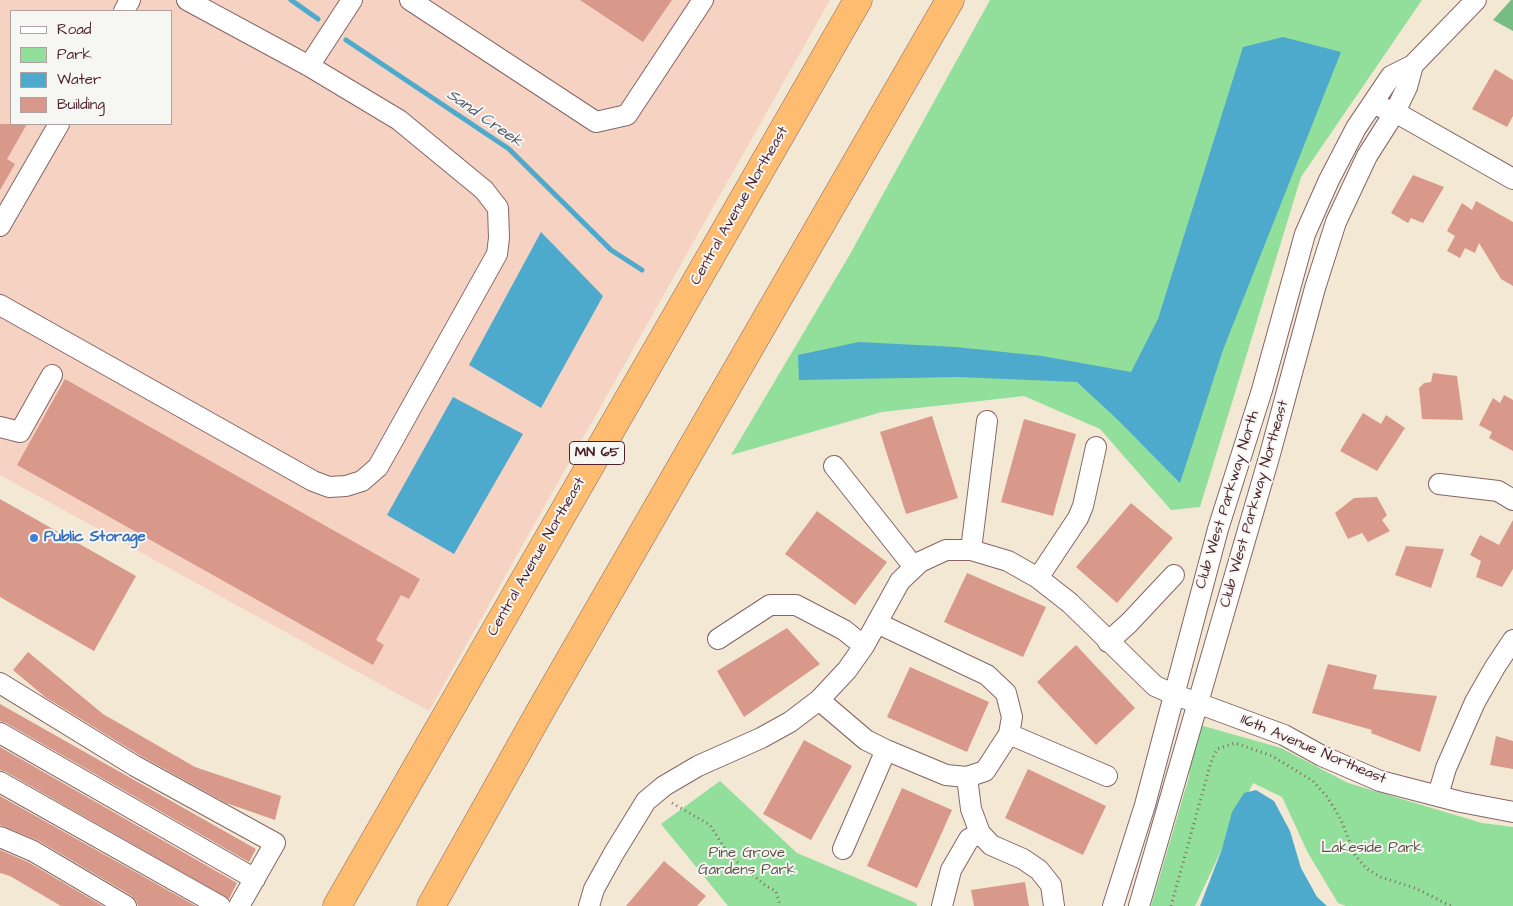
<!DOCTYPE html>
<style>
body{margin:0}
#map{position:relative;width:1513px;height:906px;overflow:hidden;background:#f3e8d4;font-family:"Architects Daughter",sans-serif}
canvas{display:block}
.legend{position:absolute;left:10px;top:10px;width:162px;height:115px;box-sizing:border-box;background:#f6f6f2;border:1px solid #b1a0a2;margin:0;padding:6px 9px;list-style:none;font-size:15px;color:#4a1f2b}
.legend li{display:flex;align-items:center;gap:10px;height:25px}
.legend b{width:25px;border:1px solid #b1a0a2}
</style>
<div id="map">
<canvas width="1513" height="906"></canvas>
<ul class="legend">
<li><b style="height:6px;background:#fff"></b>Road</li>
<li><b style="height:14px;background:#92de9b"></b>Park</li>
<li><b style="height:14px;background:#4eaacc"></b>Water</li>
<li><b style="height:14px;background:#d8998a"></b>Building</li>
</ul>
</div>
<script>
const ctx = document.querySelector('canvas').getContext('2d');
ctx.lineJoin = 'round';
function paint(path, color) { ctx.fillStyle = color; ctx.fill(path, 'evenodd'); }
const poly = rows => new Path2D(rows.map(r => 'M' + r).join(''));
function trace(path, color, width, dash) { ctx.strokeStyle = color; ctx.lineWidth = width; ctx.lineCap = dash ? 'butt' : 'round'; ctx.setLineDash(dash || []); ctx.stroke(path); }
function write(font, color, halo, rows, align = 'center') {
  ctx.font = font + ' "Architects Daughter",sans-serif'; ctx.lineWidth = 4; ctx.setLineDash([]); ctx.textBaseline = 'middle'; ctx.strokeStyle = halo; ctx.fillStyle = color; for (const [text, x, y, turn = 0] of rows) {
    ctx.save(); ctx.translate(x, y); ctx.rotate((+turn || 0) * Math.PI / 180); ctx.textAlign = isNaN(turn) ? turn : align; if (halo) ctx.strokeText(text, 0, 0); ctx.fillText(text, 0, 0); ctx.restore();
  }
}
paint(poly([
 [0,0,830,0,429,711,0,475],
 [11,11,171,11,171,124,11,124]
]), '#f6d2c3');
paint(poly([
 [990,0,1422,0,1301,177,1200,507,1171,510,1100,429,1024,396,882,412,731,455,849,256],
 [1193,723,1281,748,1348,783,1482,823,1513,827,1513,906,1346,906,1338,903,1308,853,1282,797,1253,783,1195,906,1151,906,1189,777],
 [720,781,797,853,916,903,917,906,728,906,661,824]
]), '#92de9b');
paint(poly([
 [1511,0,1513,0,1513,31,1493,20]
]), '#75bd83');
paint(poly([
 [1283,37,1341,52,1223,350,1180,483,1118,420,1077,382,959,377,799,380,798,355,859,342,956,347,1042,356,1131,372,1158,319,1243,47],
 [541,232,603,296,541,408,469,365],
 [453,397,523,434,454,554,387,515],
 [1256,790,1274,801,1290,831,1301,868,1317,897,1327,906,1200,906,1222,849,1232,812,1244,793]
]), '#4eaacc');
trace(poly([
 [291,0,318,19],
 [346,40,509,149,611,250,642,270]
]), '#4eaacc', 5);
paint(poly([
 [580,0,672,0,643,42],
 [1495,69,1513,80,1513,116,1507,127,1472,109],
 [0,124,27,124,7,159,15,164,0,190],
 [1413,175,1444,187,1423,223,1411,218,1408,223,1391,213],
 [1476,201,1513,222,1513,286,1501,279,1479,243,1475,253,1465,248,1460,258,1447,251,1455,236,1447,231,1462,203,1472,210],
 [1433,373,1457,376,1463,420,1422,419,1419,388,1424,383,1431,382],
 [65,379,420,579,409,599,401,595,376,640,384,645,373,665,17,465],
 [1504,395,1513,400,1513,451,1489,438,1492,432,1479,425,1493,398,1500,403],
 [1363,413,1381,424,1386,415,1405,428,1377,471,1340,451],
 [932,416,958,498,906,514,880,432],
 [1024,419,1076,434,1053,516,1001,502],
 [1377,497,1387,515,1382,520,1390,531,1368,542,1362,533,1348,539,1335,513,1354,498],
 [0,499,136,576,94,651,0,597],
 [1131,503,1173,538,1117,603,1076,567],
 [817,511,887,562,855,605,785,554],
 [1513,520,1513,569,1502,587,1476,577,1481,561,1470,555,1480,535,1499,545],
 [1406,546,1444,549,1431,588,1395,575],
 [967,573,1046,607,1023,657,944,622],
 [787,628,820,664,744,717,717,671],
 [1076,645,1135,708,1096,745,1037,682],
 [28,652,103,714,195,767,281,796,275,820,226,803,141,756,45,697,13,670],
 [1328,664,1377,675,1373,689,1437,696,1420,752,1371,733,1372,730,1312,713],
 [910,667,989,702,967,752,887,717],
 [0,704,256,849,249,862,6,723,0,721],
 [1496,736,1513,741,1513,769,1490,765],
 [804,740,852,766,811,840,763,814],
 [0,747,237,883,229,899,6,772,0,770],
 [1028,769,1106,806,1083,855,1005,818],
 [902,788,952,810,917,888,867,866],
 [0,796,196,906,138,906,136,900,132,896,39,841,0,825],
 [0,850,28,862,103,906,61,906,10,876,0,873],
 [664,861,706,896,697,906,626,906],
 [1025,882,1029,906,974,906,971,890]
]), '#d8998a');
const minor = poly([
 [410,0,596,122,627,115,703,0],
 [124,11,130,0],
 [309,66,352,0],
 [1383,108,1395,112,1513,179],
 [0,226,59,124],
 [0,305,313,481,329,487,346,486,362,481,378,467,497,254,499,238,498,208,484,190,399,120,309,66,187,0],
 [0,427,20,432,52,375],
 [834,466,914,567],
 [1439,484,1498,491,1513,500],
 [971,550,987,421],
 [1038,578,1078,518,1083,506,1096,447],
 [718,639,770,605,796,605,844,630,864,646],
 [1108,642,1129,623,1174,575],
 [0,683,135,766,275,843,239,906],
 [819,700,866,740,886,750,946,775,967,777,985,771,1009,734,1012,717,1006,693,987,675,877,623],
 [0,733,255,879],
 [1009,734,1107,776],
 [967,777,971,809,980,833,991,845,1023,859,1039,870,1051,885,1054,906],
 [0,782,220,906],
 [1438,795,1446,768,1475,702,1495,667,1513,640],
 [0,837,33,851,126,906],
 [843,849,886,750],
 [589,906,594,889,614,853,646,801,664,786,698,766,761,738,790,722,819,700,847,670,864,646,900,581,920,562,946,550,971,550,1008,561,1038,578,1070,603,1155,686,1173,694,1284,735,1322,756,1380,781,1461,802,1513,812],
 [942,906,951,870,969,839,980,833],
 [1113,906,1145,805,1218,529,1262,390,1305,234,1329,180,1356,128,1391,76,1413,65,1476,0],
 [1139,906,1270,454,1315,288,1336,222,1367,156,1395,112,1407,87,1413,65]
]);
const highway = poly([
 [337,906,858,0],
 [431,906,546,701,950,0]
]);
trace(minor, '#856566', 22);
trace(highway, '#856566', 29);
trace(poly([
 [672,803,710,825,729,855,766,886,776,891,780,906],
 [1171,906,1211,762,1217,749,1235,743,1272,756,1313,781,1328,798,1341,820,1355,855,1366,868,1380,877,1415,888,1451,906]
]), '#856566', 3, [1, 4]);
trace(minor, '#fff', 20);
trace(highway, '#febc70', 28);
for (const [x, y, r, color] of [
 [34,538,5,"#3f7fe0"]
]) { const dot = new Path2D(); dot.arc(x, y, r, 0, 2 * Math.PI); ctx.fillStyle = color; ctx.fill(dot); trace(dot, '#f6f6f2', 2); }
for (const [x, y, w] of [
 [597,453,55]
]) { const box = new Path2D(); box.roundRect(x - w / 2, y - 11.5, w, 23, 4); ctx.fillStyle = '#f6f6f2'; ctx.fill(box); trace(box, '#4a1f2b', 1); }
write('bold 14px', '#4a1f2b', null, [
 ["MN 65",597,453]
]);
write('15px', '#4a1f2b', '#f6f6f2', [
 ["Central Avenue Northeast",740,206,-60],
 ["Club West Parkway North",1228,500,-73],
 ["Club West Parkway Northeast",1255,504,-74],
 ["Central Avenue Northeast",537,557,-60],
 ["116th Avenue Northeast",1313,750,23]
]);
write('bold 15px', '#366cbe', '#f6f6f2', [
 ["Public Storage",44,538]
], 'left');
write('15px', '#5c4f47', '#f6f6f2', [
 ["Lakeside Park",1372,849],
 ["Pine Grove",747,854],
 ["Gardens Park",747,871]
]);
write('italic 16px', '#4c576b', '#f6f6f2', [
 ["Sand Creek",484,119,35]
]);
</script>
